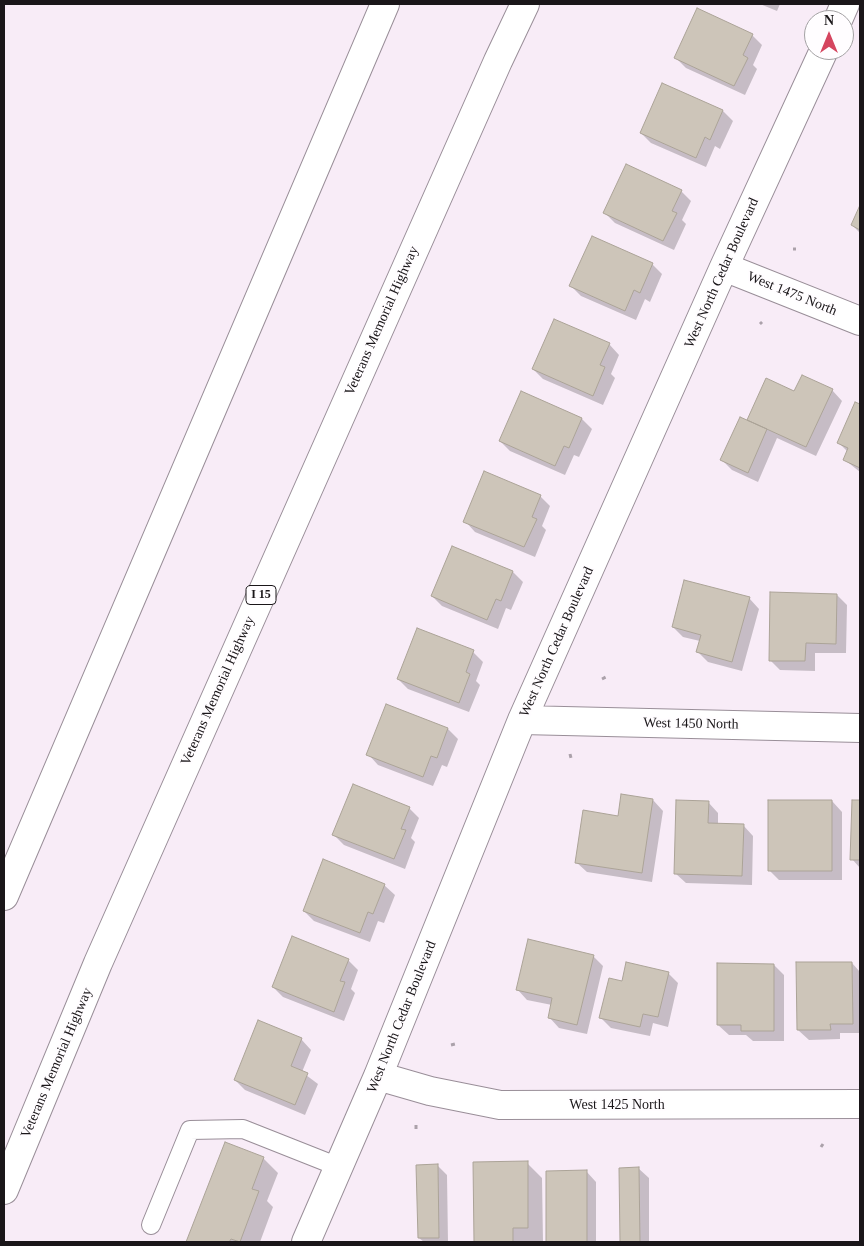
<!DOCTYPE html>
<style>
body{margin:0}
#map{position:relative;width:864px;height:1246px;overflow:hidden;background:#f8ecf7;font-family:Georgia,serif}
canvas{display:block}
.frame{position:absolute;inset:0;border:5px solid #1a1619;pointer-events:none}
.north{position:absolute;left:804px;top:10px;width:50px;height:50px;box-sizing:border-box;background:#fffdff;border:1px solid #a3a1a3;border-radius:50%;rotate:0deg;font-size:14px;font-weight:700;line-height:20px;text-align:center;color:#1a1619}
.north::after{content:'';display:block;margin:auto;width:18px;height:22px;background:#d5455f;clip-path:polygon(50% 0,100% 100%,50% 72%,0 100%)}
</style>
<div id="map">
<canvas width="864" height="1246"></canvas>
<div class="frame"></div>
<div class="north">N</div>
</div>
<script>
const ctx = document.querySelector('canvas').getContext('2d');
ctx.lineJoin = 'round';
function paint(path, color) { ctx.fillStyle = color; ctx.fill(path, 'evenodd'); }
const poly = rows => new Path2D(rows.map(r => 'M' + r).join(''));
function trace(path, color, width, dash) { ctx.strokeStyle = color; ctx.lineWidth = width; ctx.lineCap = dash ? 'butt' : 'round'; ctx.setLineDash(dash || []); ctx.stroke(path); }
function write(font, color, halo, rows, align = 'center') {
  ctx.font = font + ' Georgia,serif'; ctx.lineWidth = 4.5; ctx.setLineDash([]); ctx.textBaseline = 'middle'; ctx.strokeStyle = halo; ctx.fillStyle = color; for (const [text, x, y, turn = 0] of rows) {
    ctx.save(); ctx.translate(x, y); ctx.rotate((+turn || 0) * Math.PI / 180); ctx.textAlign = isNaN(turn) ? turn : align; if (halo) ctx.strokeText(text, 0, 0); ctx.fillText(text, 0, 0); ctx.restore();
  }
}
paint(poly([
 [760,4,780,4,777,11],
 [752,35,762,45,753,65,757,69,745,95,686,68,676,58],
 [663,84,723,111,733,121,720,149,715,146,706,167,651,143,641,133],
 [681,191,691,201,682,220,686,224,674,250,615,223,605,213],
 [860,208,860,233,852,225],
 [652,264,662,274,650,302,645,299,636,320,581,296,571,286],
 [609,344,619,355,611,374,615,378,603,405,543,379,533,369],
 [767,380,795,393,832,390,842,401,816,456,777,438,758,482,732,470,722,460,748,422],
 [522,393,582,419,592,429,579,457,574,455,565,475,510,451,500,441],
 [856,403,860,405,860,472,845,460,848,452,838,442],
 [540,496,550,506,542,526,546,530,535,557,475,532,465,521],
 [452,547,513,572,523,582,511,610,506,608,498,629,442,606,432,596],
 [837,595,847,605,846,653,815,653,815,671,780,670,770,660],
 [749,598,759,609,742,671,708,662,698,652,700,641,683,637,673,627],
 [473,652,483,662,476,681,480,685,469,712,408,689,398,679],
 [387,705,448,729,458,739,447,767,442,765,433,786,378,765,368,754],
 [622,796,653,800,663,811,652,882,587,872,576,862,619,817],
 [832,801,842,812,842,880,779,880,769,870],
 [708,802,718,813,718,825,743,825,753,836,752,885,686,883,675,873],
 [853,802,860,802,860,868,852,859],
 [409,808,419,818,411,838,415,842,405,869,344,845,334,835],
 [384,885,395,895,384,923,378,921,370,942,314,921,304,911],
 [593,956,603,966,587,1034,559,1028,549,1017,552,1005,527,1000,517,989],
 [348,960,358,970,351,989,355,993,344,1021,283,997,273,987],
 [852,963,860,972,860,1033,840,1033,840,1039,809,1040,798,1030],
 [774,965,784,975,784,1041,753,1041,746,1035,729,1035,718,1025],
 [668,973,678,983,668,1027,653,1023,650,1036,611,1028,601,1018,623,983],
 [301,1039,311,1050,302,1072,318,1084,305,1115,245,1090,235,1080],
 [226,1143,263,1158,278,1173,267,1201,273,1207,260,1242,187,1242],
 [474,1163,527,1163,542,1178,543,1242,475,1242],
 [437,1165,447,1175,448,1242,424,1242,419,1238],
 [638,1168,649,1178,649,1242,621,1242,620,1169],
 [586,1171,596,1182,596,1242,547,1242,547,1172]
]), '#0003');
const building = poly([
 [697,8,753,34,743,55,748,58,734,86,674,58,697,8],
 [662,83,723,110,710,140,705,137,696,158,640,133,662,83],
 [626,164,682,190,672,211,677,213,663,241,603,213,626,164],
 [860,205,860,230,851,225,860,205],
 [592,236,653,263,640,293,634,290,625,311,569,286,592,236],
 [554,319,610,343,600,365,605,367,593,396,532,369,554,319],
 [802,375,833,389,806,447,747,420,766,378,794,391,802,375],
 [521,391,582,418,569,448,564,446,555,466,499,441,521,391],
 [855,402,860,404,860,468,843,460,848,448,837,443,855,402],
 [740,417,767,429,748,473,720,460,740,417],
 [484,471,541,495,532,517,537,519,524,547,463,522,484,471],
 [452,546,513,571,501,601,496,599,487,620,431,596,452,546],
 [684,580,750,597,732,662,696,652,701,635,672,627,684,580],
 [770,592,837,594,836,644,806,643,805,661,769,661,770,592],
 [417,628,474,650,466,672,470,674,459,703,397,679,417,628],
 [386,704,448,728,437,758,431,756,423,777,366,755,386,704],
 [353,784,410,807,401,829,406,830,394,859,332,835,353,784],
 [621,794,653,799,642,873,575,863,583,810,618,816,621,794],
 [676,800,709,801,708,823,744,824,742,876,674,874,676,800],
 [768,800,832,800,832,871,768,871,768,800],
 [852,800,860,800,860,860,850,860,852,800],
 [323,859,385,884,373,914,368,912,360,933,303,911,323,859],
 [292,936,349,959,340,981,345,982,334,1012,272,987,292,936],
 [528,939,594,955,577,1025,548,1018,552,998,516,990,528,939],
 [626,962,669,972,658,1017,643,1014,640,1027,599,1018,609,978,622,981,626,962],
 [796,962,852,962,853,1024,830,1024,831,1030,797,1030,796,962],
 [717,963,774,964,774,1031,741,1031,741,1025,717,1025,717,963],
 [258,1020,302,1038,291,1066,308,1073,295,1105,234,1080,258,1020],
 [225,1142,264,1157,252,1189,259,1191,240,1242,231,1239,229,1242,186,1242,225,1142],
 [528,1161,528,1228,513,1228,513,1242,474,1242,473,1162,528,1161],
 [438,1164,439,1238,418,1238,416,1165,438,1164],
 [639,1167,640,1242,620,1242,619,1168,639,1167],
 [587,1170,587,1242,546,1242,546,1171,587,1170]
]);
paint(building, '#cdc5b9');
trace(building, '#aba397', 1);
const service = poly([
 [151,1225,190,1130,243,1129,339,1167]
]);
const minor = poly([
 [838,20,845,4],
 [724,267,860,321],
 [522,720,860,728],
 [378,1076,430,1091,500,1105,860,1104],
 [306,1242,378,1076,522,720,724,267,824,50]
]);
const motorway = poly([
 [4,896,385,4],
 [4,1190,98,963,498,61,525,4]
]);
trace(service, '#998e98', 20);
trace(minor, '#998e98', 30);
trace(motorway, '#998e98', 30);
trace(poly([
 [793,249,796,249],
 [760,322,762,324],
 [602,679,606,677],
 [570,754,571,758],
 [451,1045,455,1044],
 [416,1125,416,1129],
 [821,1147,823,1144]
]), '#aba1aa', 3, [4, 2.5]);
trace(service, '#fff', 18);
trace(minor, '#fff', 28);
trace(motorway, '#fff', 28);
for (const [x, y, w] of [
 [261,595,30]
]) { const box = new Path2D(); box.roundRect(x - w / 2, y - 9.5, w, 19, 4); ctx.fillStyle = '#fffdff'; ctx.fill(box); trace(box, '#1a1619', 1); }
write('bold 12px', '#1a1619', null, [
 ["I 15",261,595]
]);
write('14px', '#1a1619', '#fffdff', [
 ["West North Cedar Boulevard",722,273,-66],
 ["West 1475 North",792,294,22],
 ["Veterans Memorial Highway",382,321,-66],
 ["West North Cedar Boulevard",557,642,-66],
 ["Veterans Memorial Highway",218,691,-66],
 ["West 1450 North",691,724,1],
 ["West North Cedar Boulevard",402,1017,-68],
 ["Veterans Memorial Highway",57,1063,-67],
 ["West 1425 North",617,1105]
]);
</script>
